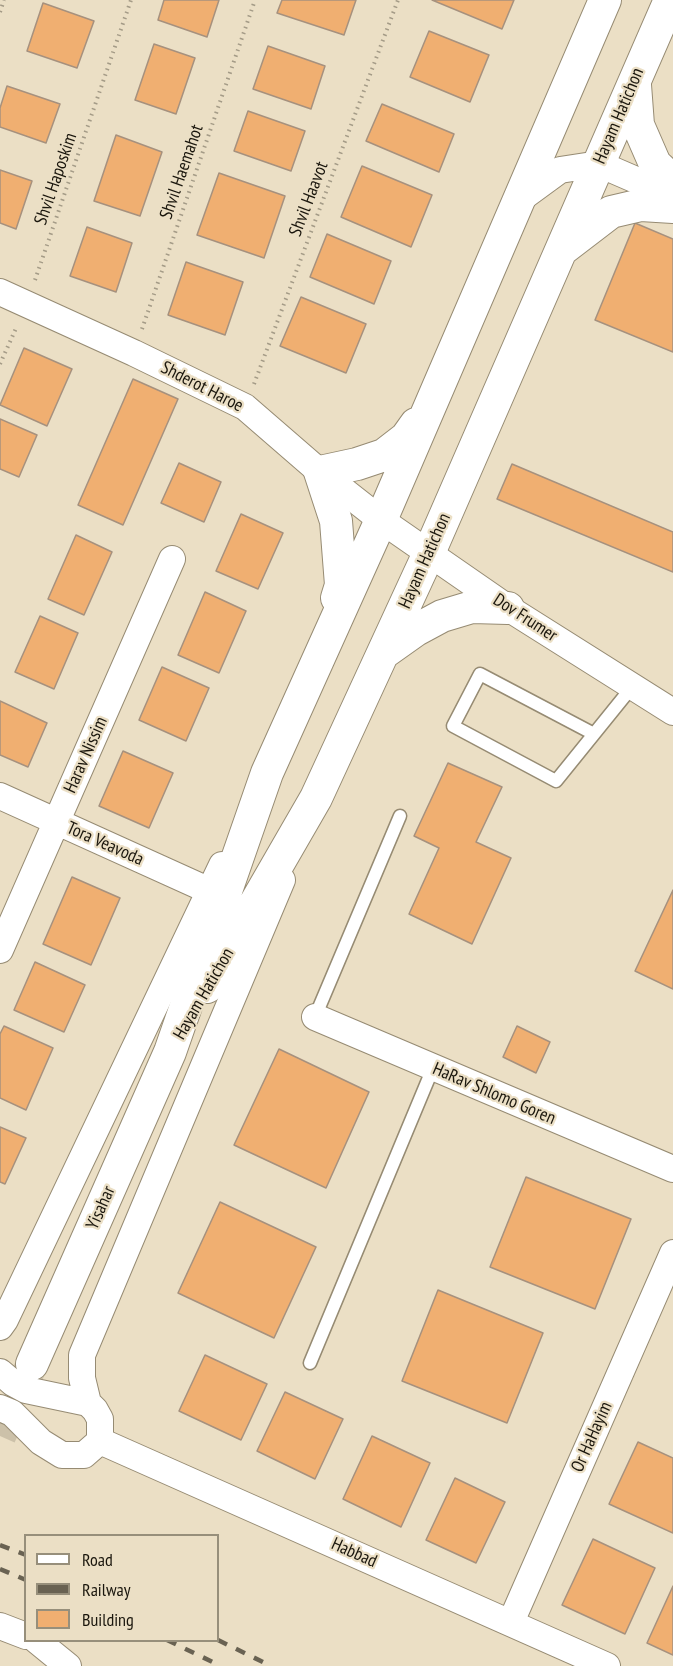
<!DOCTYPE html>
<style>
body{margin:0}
#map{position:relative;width:673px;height:1666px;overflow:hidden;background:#ebdfc5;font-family:"PT Sans Narrow",sans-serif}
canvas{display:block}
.legend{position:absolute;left:24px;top:1534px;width:195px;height:108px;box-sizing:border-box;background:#ebdfc5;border:2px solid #978f7b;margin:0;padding:8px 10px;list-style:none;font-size:18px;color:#1a160d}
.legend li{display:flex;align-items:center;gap:12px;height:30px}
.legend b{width:30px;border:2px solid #978f7b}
</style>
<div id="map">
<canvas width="673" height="1666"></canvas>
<ul class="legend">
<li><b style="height:8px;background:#fff"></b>Road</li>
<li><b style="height:8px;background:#696252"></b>Railway</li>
<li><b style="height:16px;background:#f0af71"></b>Building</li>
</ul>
</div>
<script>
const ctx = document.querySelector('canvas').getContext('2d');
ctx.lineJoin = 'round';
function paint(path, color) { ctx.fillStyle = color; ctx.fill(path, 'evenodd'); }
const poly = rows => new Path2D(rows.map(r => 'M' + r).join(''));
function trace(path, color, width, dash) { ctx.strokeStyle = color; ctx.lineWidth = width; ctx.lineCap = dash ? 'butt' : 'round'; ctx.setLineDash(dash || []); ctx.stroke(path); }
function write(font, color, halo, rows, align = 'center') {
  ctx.font = font + ' "PT Sans Narrow",sans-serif'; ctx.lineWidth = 4.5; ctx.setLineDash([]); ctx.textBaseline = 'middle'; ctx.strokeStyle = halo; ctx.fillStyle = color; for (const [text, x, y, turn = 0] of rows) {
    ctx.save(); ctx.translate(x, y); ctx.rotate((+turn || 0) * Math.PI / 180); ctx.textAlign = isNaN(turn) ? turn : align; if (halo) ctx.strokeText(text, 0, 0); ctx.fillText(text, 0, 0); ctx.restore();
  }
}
const building = poly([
 [164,0,219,0,207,37,158,20,164,0],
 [282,0,356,0,344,35,277,13,282,0],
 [432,0,514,0,502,29,432,0],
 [43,3,94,21,77,68,27,51,43,3],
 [429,31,489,55,470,102,410,77,429,31],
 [154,44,195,58,176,114,135,100,154,44],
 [268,46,325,66,311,109,253,89,268,46],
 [7,86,60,104,46,143,0,127,0,108,7,86],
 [382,104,454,134,439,172,366,141,382,104],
 [248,111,305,131,291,171,234,151,248,111],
 [116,135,162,152,140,216,94,201,116,135],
 [362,166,432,195,411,247,341,217,362,166],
 [0,170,32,181,16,229,0,223,0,170],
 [219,173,285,196,264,258,197,235,219,173],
 [635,223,673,239,673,352,595,320,635,223],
 [87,227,132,243,116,292,70,276,87,227],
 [327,234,391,261,374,304,310,277,327,234],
 [186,262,243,282,225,335,168,315,186,262],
 [301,297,366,324,346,373,280,346,301,297],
 [24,348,72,369,47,426,0,405,24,348],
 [133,379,178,399,123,525,78,505,133,379],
 [0,419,37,435,19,477,0,469,0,419],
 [179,463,221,482,204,522,161,503,179,463],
 [512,464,673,532,673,572,497,499,512,464],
 [241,514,283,533,258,589,216,571,241,514],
 [76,535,112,552,84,615,48,599,76,535],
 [205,592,246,611,219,673,178,655,205,592],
 [40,616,78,633,54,689,15,672,40,616],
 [162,667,209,688,186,741,139,720,162,667],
 [0,701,47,723,28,767,0,755,0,701],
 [123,751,173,773,149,828,99,806,123,751],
 [448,763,502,787,476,842,511,858,472,944,409,914,439,848,414,836,448,763],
 [72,877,120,898,91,965,43,944,72,877],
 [673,890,673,989,635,971,673,890],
 [35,962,85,985,64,1032,14,1010,35,962],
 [4,1026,53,1048,26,1110,0,1098,0,1034,4,1026],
 [517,1026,550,1042,536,1073,503,1057,517,1026],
 [279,1049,369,1092,326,1188,234,1145,279,1049],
 [0,1127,26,1138,5,1184,0,1182,0,1127],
 [526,1177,631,1219,595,1309,490,1267,526,1177],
 [220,1202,316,1247,274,1338,178,1293,220,1202],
 [438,1290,543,1333,507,1423,402,1381,438,1290],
 [205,1355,267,1384,241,1440,179,1411,205,1355],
 [285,1392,343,1419,315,1479,257,1451,285,1392],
 [372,1436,430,1463,401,1527,343,1499,372,1436],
 [638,1442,673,1458,673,1533,609,1504,638,1442],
 [455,1478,505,1502,476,1563,426,1540,455,1478],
 [593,1539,655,1568,625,1634,562,1605,593,1539],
 [673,1586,673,1655,647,1643,673,1586]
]);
paint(building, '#f0af71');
trace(building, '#a6917e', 1.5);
trace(poly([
 [0,1436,32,1364]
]), '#ccc1a9', 32, [32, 16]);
const service = poly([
 [594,734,480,674,453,726,556,781,632,687],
 [315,1017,400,816],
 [310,1363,433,1068]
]);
const minor = poly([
 [519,200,560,170,599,164,673,196],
 [0,292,134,353,245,407,320,472,381,520,508,608,673,712],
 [0,796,210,891],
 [0,950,172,559],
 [315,1017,673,1169],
 [0,1327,5,1320,222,865],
 [0,1372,13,1383,26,1390,88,1403,95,1410,100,1419,100,1441,84,1455,62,1455,41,1442,12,1413,0,1408],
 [88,1403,82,1378,82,1355,282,880],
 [100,1441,607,1666],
 [511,1622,673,1253],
 [0,1626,26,1636],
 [36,1640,68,1666]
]);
const tertiary = poly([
 [635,85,638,125,655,164,673,181],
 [564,248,611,212,641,205,673,207],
 [337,598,341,585,336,521,320,472,357,464,384,455,406,438,416,424],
 [385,652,416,630,442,616,472,607,508,608],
 [207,987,316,798,429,553,670,0],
 [32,1364,170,1052,267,773,381,520,605,0]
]);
trace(service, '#968b73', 15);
trace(minor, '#968b73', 28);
trace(tertiary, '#968b73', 34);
trace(poly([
 [0,12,4,0],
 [35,280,131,0],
 [142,329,255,0],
 [0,364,17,326],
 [254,384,398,0]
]), '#a49b87', 4, [1.5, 4.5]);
trace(service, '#fff', 12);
trace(minor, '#fff', 26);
trace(tertiary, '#fff', 32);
trace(poly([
 [0,1545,26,1555],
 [0,1569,26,1580],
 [167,1640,221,1666],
 [218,1640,271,1666]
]), '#696252', 4.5, [10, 10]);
write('18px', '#1a160d', '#ebdfc5', [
 ["Hayam Hatichon",619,116,-67],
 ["Shvil Haemahot",182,172,-71],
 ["Shvil Haposkim",56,179,-71],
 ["Shvil Haavot",309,199,-69],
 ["Shderot Haroe",202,387,27],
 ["Hayam Hatichon",425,561,-66],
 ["Dov Frumer",525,618,33],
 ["Harav Nissim",86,755,-66],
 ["Tora Veavoda",105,844,24],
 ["Hayam Hatichon",204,994,-60],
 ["HaRav Shlomo Goren",494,1094,23],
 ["Yisahar",101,1208,-66],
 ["Or HaHayim",592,1437,-66],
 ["Habbad",354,1553,24]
]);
</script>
